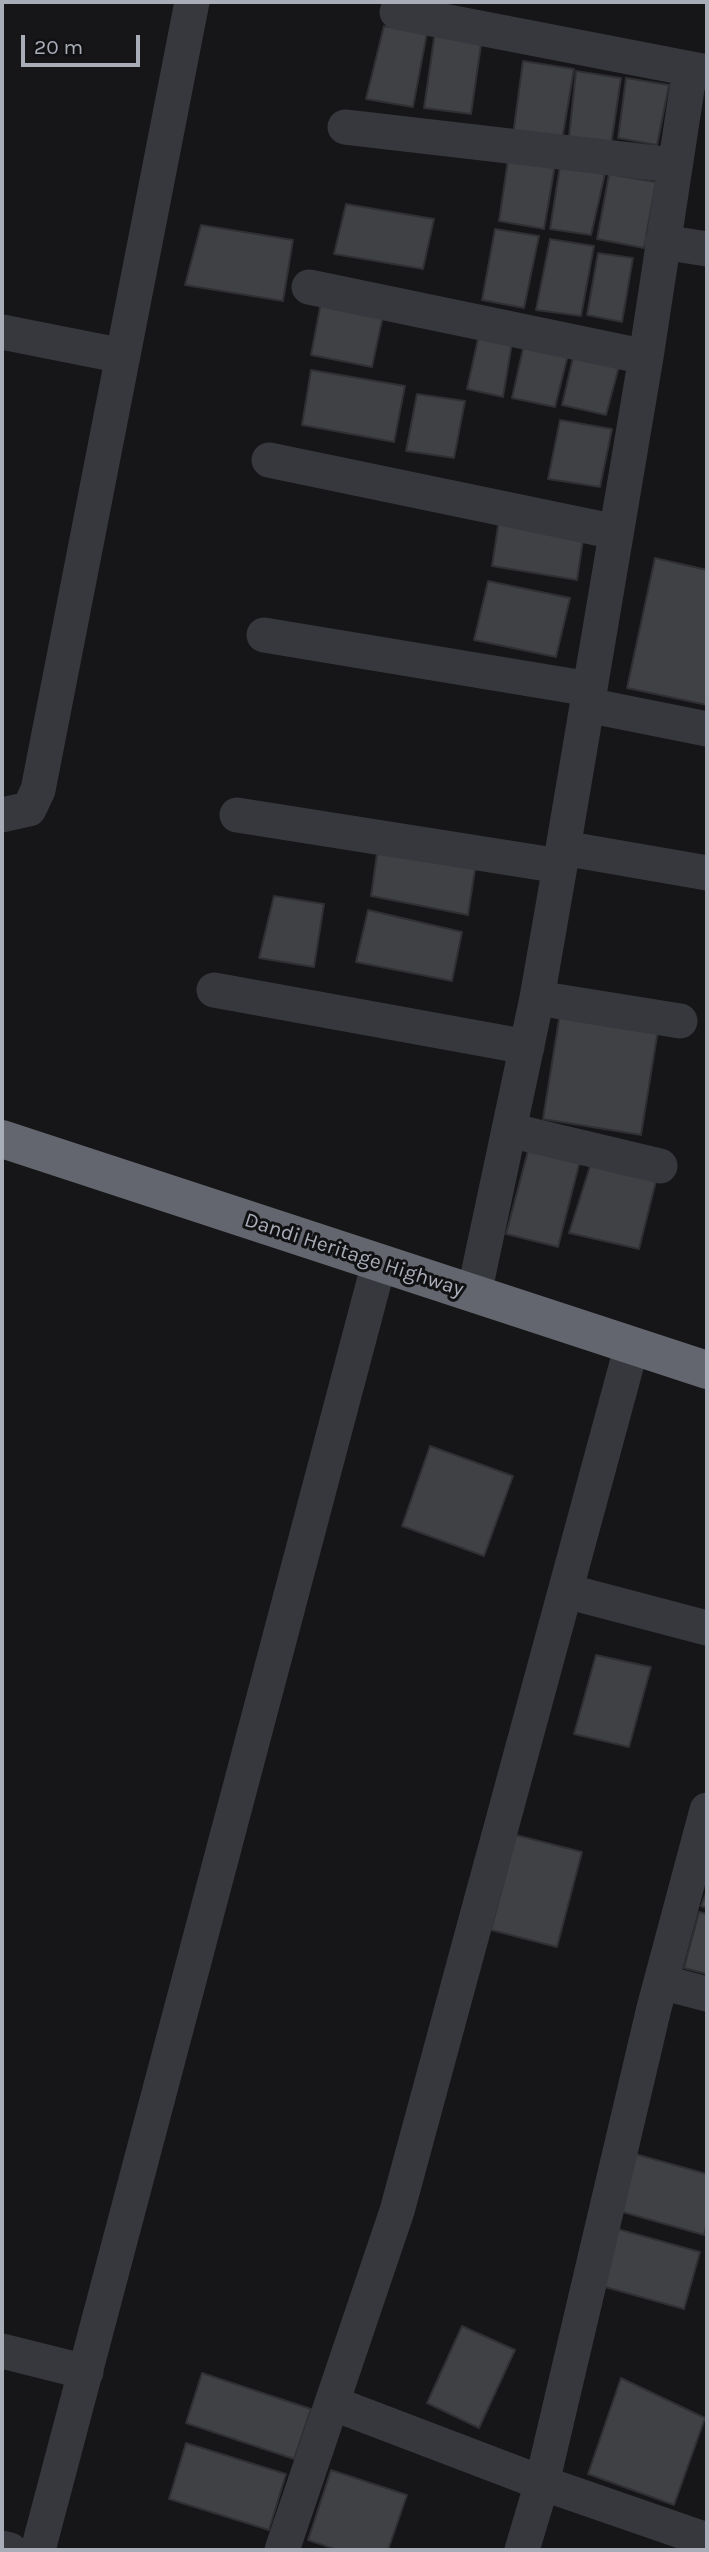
<!DOCTYPE html>
<style>
body{margin:0}
#map{position:relative;width:709px;height:2552px;overflow:hidden;background:#161618;font-family:Karla,sans-serif}
canvas{display:block}
.frame{position:absolute;inset:0;border:4px solid #a8adb8;pointer-events:none}
.scale{position:absolute;left:21px;top:35px;width:119px;height:32px;box-sizing:border-box;border:4px solid #a8adb8;border-top:0;padding-left:9px;font-size:21px;line-height:24px;white-space:nowrap;color:#a8adb8;-webkit-text-stroke:5px #111113;paint-order:stroke}
</style>
<div id="map">
<canvas width="709" height="2552"></canvas>
<div class="frame"></div>
<div class="scale">20 m</div>
</div>
<script>
const ctx = document.querySelector('canvas').getContext('2d');
ctx.lineJoin = 'round';
function paint(path, color) { ctx.fillStyle = color; ctx.fill(path, 'evenodd'); }
const poly = rows => new Path2D(rows.map(r => 'M' + r).join(''));
function trace(path, color, width, dash) { ctx.strokeStyle = color; ctx.lineWidth = width; ctx.lineCap = dash ? 'butt' : 'round'; ctx.setLineDash(dash || []); ctx.stroke(path); }
function write(font, color, halo, rows, align = 'center') {
  ctx.font = font + ' Karla,sans-serif'; ctx.lineWidth = 6; ctx.setLineDash([]); ctx.textBaseline = 'middle'; ctx.strokeStyle = halo; ctx.fillStyle = color; for (const [text, x, y, turn = 0] of rows) {
    ctx.save(); ctx.translate(x, y); ctx.rotate((+turn || 0) * Math.PI / 180); ctx.textAlign = isNaN(turn) ? turn : align; if (halo) ctx.strokeText(text, 0, 0); ctx.fillText(text, 0, 0); ctx.restore();
  }
}
const building = poly([
 [384,26,427,33,413,107,366,99,384,26],
 [435,32,482,38,471,114,424,108,435,32],
 [523,61,574,69,562,140,513,135,523,61],
 [576,71,621,78,611,145,569,137,576,71],
 [626,78,669,85,657,145,618,138,626,78],
 [508,160,555,165,544,229,499,221,508,160],
 [560,166,605,174,591,235,550,229,560,166],
 [609,174,656,182,644,248,597,239,609,174],
 [346,204,434,219,423,269,334,254,346,204],
 [201,225,293,240,283,301,185,285,201,225],
 [495,229,539,236,524,308,482,300,495,229],
 [550,239,594,246,581,316,536,310,550,239],
 [598,253,633,258,622,322,587,315,598,253],
 [321,302,384,311,372,367,311,355,321,302],
 [480,330,513,337,503,397,467,389,480,330],
 [525,340,570,347,555,407,512,398,525,340],
 [575,349,621,359,606,415,562,405,575,349],
 [311,370,405,386,394,442,302,425,311,370],
 [417,394,465,401,454,458,406,451,417,394],
 [560,420,612,429,600,487,548,479,560,420],
 [499,520,584,533,577,580,492,566,499,520],
 [655,558,707,570,707,705,627,688,655,558],
 [488,581,570,598,556,657,474,640,488,581],
 [378,847,476,863,468,915,371,896,378,847],
 [274,896,324,904,314,967,259,958,274,896],
 [368,910,462,932,452,981,356,962,368,910],
 [560,1013,658,1030,641,1135,543,1119,560,1013],
 [529,1147,581,1157,558,1247,506,1234,529,1147],
 [592,1160,658,1173,639,1249,569,1233,592,1160],
 [430,1446,513,1476,484,1556,402,1526,430,1446],
 [596,1655,651,1667,629,1747,574,1734,596,1655],
 [516,1835,582,1852,557,1947,491,1930,516,1835],
 [707,1891,707,1908,701,1906,707,1891],
 [699,1912,707,1914,707,1974,684,1968,699,1912],
 [635,2154,707,2174,707,2223,704,2235,619,2211,635,2154],
 [614,2228,700,2252,684,2309,598,2285,614,2228],
 [462,2326,515,2350,479,2428,427,2403,462,2326],
 [202,2373,311,2409,294,2459,186,2423,202,2373],
 [621,2378,705,2418,674,2505,588,2474,621,2378],
 [186,2443,286,2474,269,2530,169,2499,186,2443],
 [331,2470,407,2495,388,2550,337,2550,308,2540,331,2470]
]);
paint(building, '#404145');
trace(building, '#303034', 2);
trace(poly([
 [397,12,707,72],
 [345,127,673,165],
 [662,242,707,249],
 [309,287,646,357],
 [2,332,123,356],
 [269,460,616,532],
 [264,635,590,689],
 [587,705,707,729],
 [2,815,29,809,38,790,192,2],
 [237,815,560,866],
 [563,848,707,873],
 [214,990,527,1047],
 [537,998,680,1021],
 [509,1130,660,1166],
 [474,1294,537,998,560,866,646,357,690,69],
 [566,1591,707,1628],
 [661,1982,707,1994],
 [2,2351,86,2372],
 [332,2403,542,2483,707,2540],
 [2,2548,10,2550],
 [38,2550,379,1263],
 [282,2550,397,2211,632,1345],
 [522,2550,542,2483,654,2008,707,1810]
]), '#37383d', 35);
trace(poly([
 [2,1139,707,1370]
]), '#63666e', 38);
write('21px', '#a8adb8', '#111113', [
 ["Dandi Heritage Highway",354,1255,18]
]);
</script>
